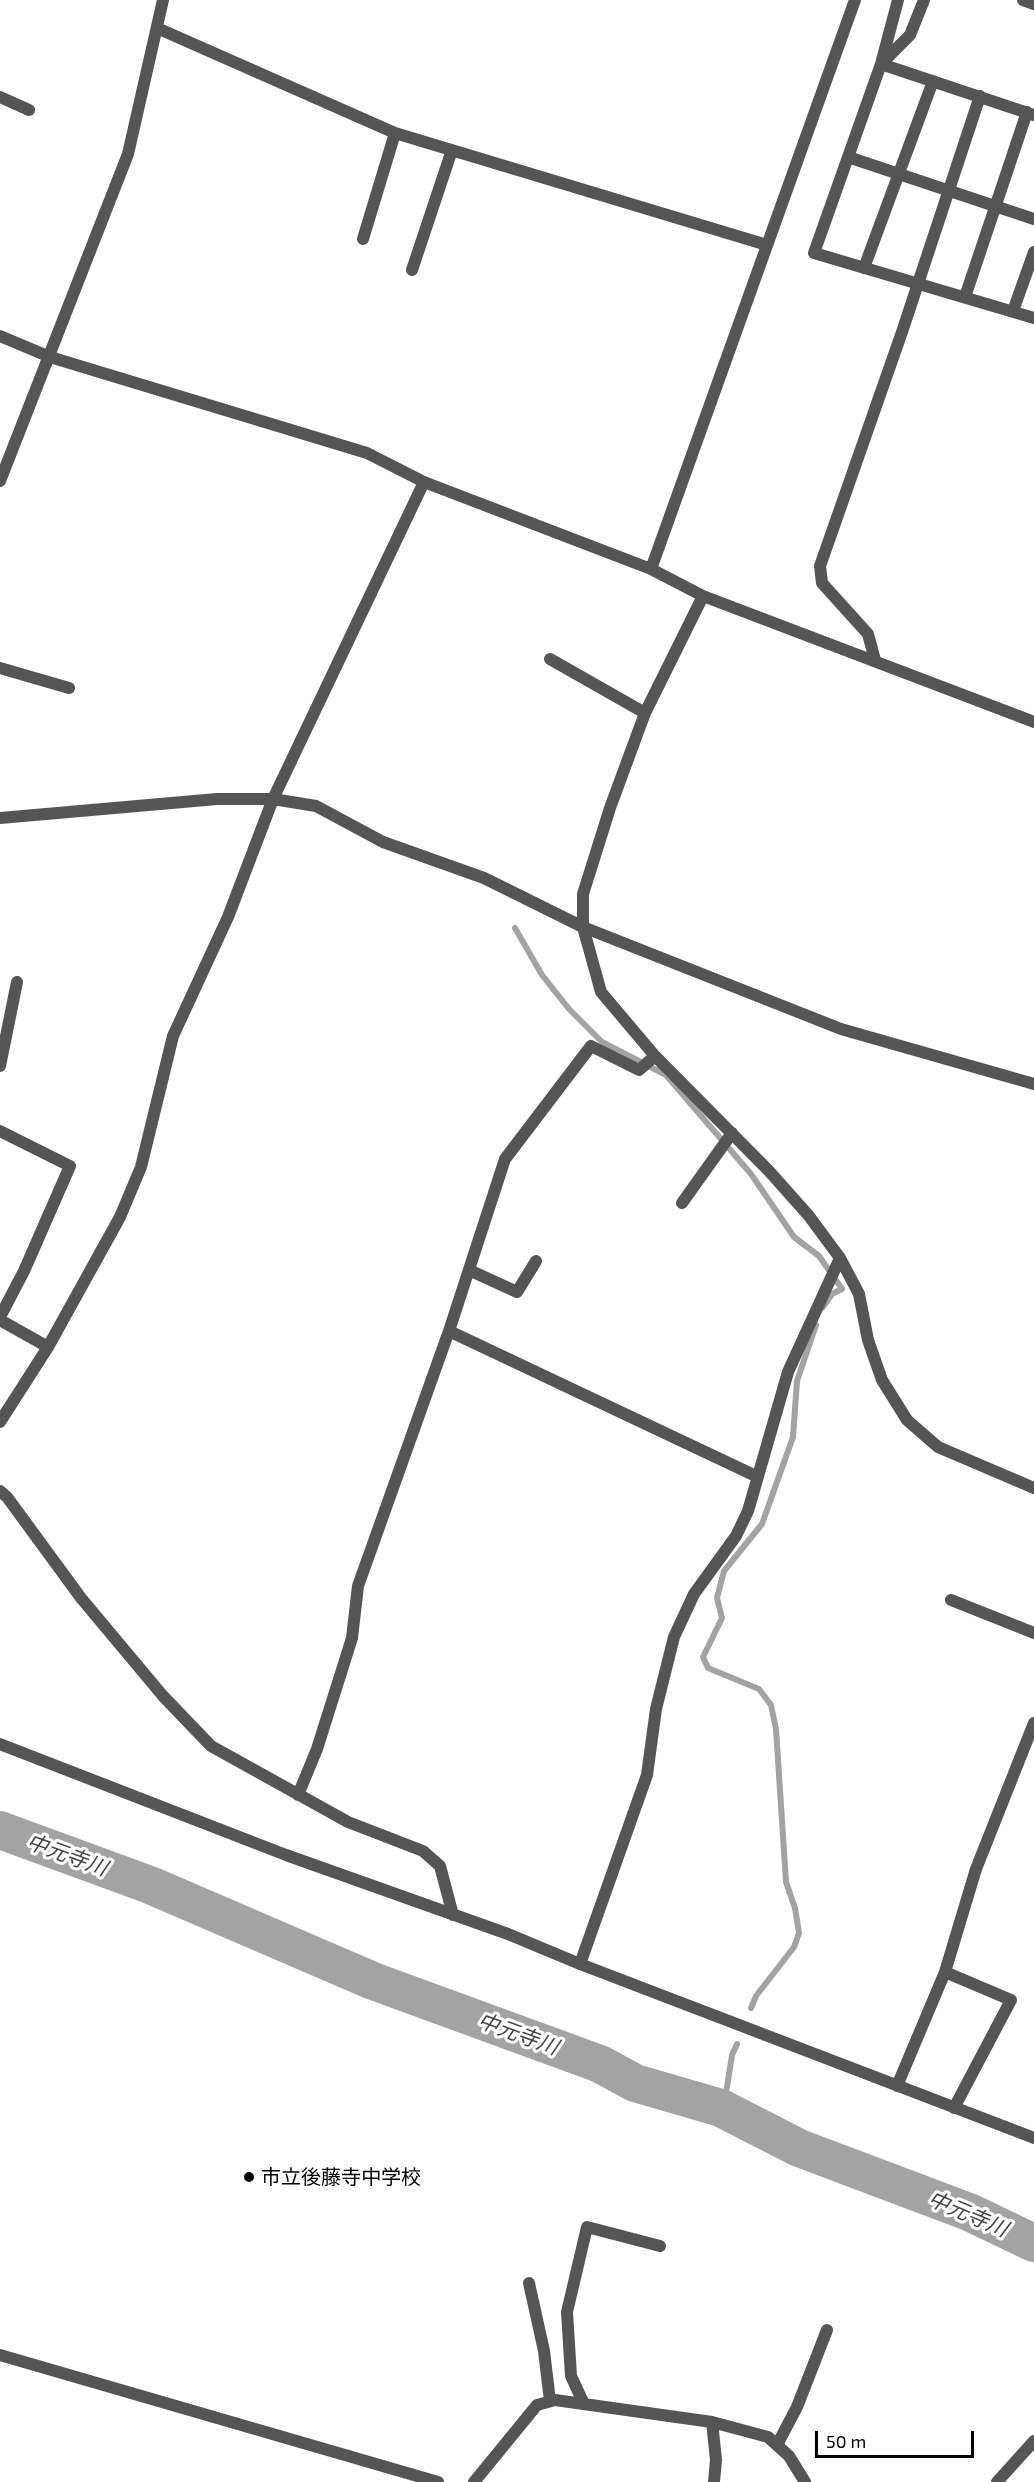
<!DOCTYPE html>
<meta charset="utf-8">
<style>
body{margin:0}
#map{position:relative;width:1034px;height:2482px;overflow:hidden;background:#fff;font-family:"Exo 2",sans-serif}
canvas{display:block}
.scale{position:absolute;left:815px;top:2431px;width:159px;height:27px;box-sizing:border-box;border:3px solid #000;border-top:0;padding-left:8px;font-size:18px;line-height:21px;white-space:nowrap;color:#000;-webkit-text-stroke:4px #fff;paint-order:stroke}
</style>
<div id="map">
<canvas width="1034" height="2482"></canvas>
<div class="scale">50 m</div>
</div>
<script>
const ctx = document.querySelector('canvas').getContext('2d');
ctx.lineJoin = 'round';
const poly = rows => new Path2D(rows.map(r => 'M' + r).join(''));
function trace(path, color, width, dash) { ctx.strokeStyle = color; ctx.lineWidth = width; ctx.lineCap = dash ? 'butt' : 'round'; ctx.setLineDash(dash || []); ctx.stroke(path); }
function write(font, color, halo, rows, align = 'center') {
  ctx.font = font + ' "Exo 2","Noto Sans JP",sans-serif'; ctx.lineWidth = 6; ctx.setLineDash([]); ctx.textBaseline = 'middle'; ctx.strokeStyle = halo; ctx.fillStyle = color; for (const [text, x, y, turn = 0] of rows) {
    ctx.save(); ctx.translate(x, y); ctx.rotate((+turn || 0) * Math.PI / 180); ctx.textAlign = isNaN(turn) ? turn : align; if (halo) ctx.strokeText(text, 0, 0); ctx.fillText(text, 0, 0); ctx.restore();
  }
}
trace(poly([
 [515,928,542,975,569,1009,602,1042,666,1075,751,1174,794,1237,819,1256,842,1289,832,1294,823,1307],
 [751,2008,756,1996,794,1947,799,1933,795,1908,786,1882,776,1729,771,1705,759,1689,708,1668,703,1657,722,1618,717,1598,724,1571,762,1524,793,1437,797,1381,816,1325],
 [721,2108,727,2087,732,2055,737,2044]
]), '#a3a3a3', 6);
trace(poly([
 [0,1830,150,1885,373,1981,600,2064,635,2083,721,2108,799,2148,969,2212,1034,2243]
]), '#a3a3a3', 38);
trace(poly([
 [898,0,881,64,1034,115],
 [924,0,910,35,881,64,814,253,1034,318],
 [1023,0,1034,4],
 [157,28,395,133,363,239],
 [0,97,29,110],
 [395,133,767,245],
 [848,157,1034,219],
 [864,268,933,81],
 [412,270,452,150],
 [965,297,1027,112],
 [1013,311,1034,252],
 [0,336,50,357,367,453,424,482,651,569,703,596,1034,722],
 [0,481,128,154,163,0],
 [651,569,855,0],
 [703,596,645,713,610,808,583,894,583,927,601,992,655,1056,769,1171,809,1216,840,1258,859,1294,868,1340,882,1380,907,1420,938,1447,1034,1488],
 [550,659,645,713],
 [875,660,868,634,822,583,820,566,902,332,980,96],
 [0,668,69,688],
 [0,818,217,799,273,799,316,806,383,842,484,878,583,927,841,1029,1034,1084],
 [655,1056,639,1070,591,1046,505,1159,449,1331,758,1477],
 [0,1066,17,982],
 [0,1131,70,1166,24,1271,0,1317],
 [682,1203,732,1133],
 [469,1270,517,1292,536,1261],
 [0,1320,48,1347],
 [0,1422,48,1347,120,1217,141,1167,173,1036,228,917,273,799,424,482],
 [0,1491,7,1497,81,1598,163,1696,211,1746,348,1822,423,1851,440,1866,453,1915],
 [951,1600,1034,1633],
 [0,1744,286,1855,508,1934,580,1964,1034,2138],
 [298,1795,317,1749,352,1638,358,1586,449,1331],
 [580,1964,647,1775,656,1709,674,1637,694,1594,736,1536,748,1511,788,1372,840,1258],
 [945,1972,1011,2000,954,2108],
 [897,2086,945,1972,976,1869,1034,1723],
 [529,2283,544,2351,550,2401],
 [0,2355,438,2482],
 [584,2404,571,2376,567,2312,587,2227,660,2246],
 [712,2422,716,2460,714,2482],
 [777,2445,797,2407,827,2330],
 [474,2482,537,2405,555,2400,712,2422,768,2437,789,2456,805,2482],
 [997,2482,1034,2441]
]), '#555', 12);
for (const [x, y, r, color] of [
 [249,2177,6,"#000"]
]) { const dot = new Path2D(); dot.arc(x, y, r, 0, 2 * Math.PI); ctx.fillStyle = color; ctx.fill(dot); trace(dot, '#fff', 2); }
write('20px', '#000', '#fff', [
 ["市立後藤寺中学校",261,2177]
], 'left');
write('italic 21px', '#444', '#fff', [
 ["中元寺川",67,1855,20],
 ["中元寺川",518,2034,20],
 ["中元寺川",968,2214,23]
]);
</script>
